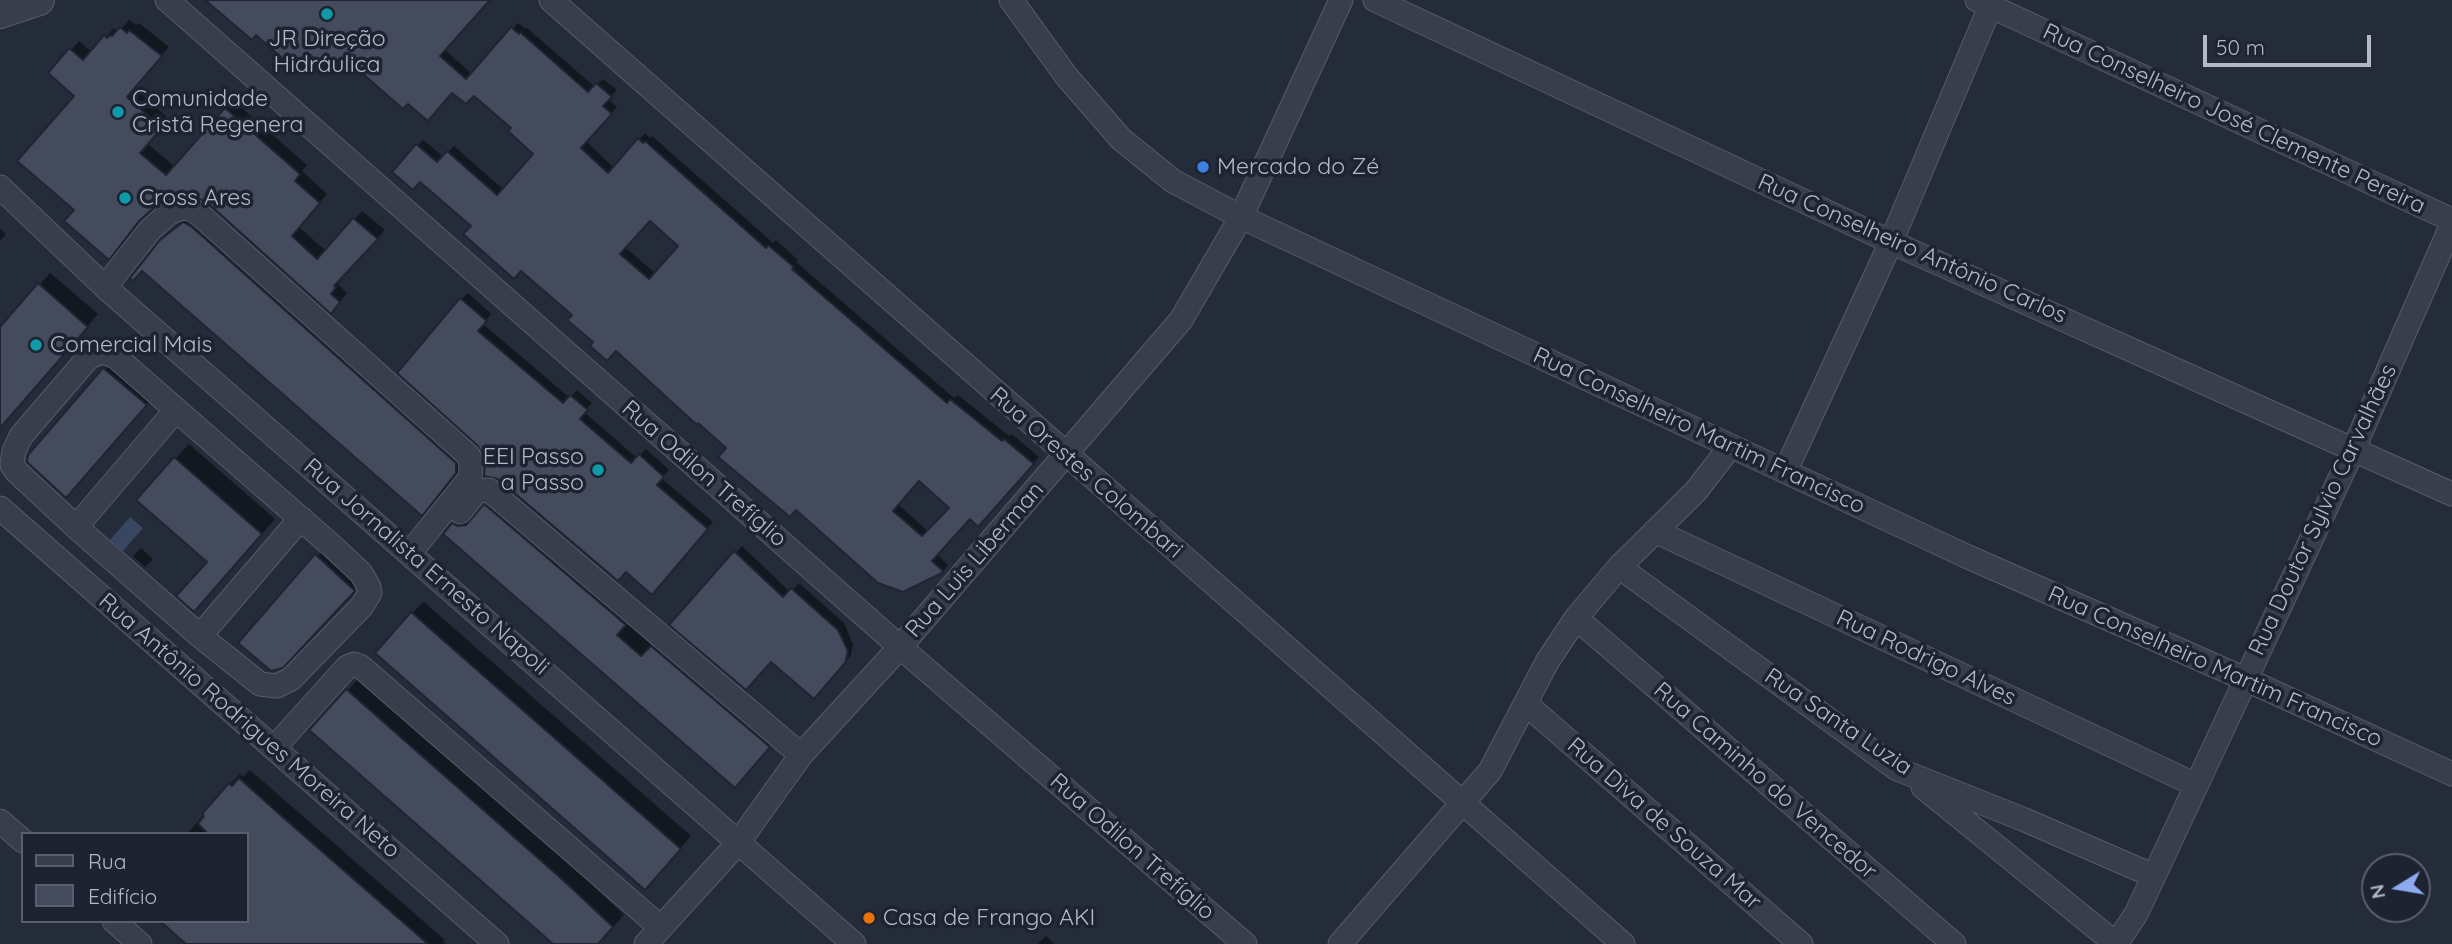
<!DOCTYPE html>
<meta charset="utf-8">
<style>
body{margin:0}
#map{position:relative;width:2452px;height:944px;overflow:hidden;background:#242c3a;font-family:Quicksand,sans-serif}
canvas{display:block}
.legend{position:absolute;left:21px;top:832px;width:228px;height:91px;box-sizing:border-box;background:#1d2330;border:2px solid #595f6c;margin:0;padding:9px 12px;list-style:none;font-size:21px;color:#b3b9c6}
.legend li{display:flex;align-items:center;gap:14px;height:35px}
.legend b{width:35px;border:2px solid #595f6c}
.north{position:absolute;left:2361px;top:853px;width:70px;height:70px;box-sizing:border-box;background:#1d2330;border:2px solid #595f6c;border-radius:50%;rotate:259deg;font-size:19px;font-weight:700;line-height:28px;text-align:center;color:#b3b9c6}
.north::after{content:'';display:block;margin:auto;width:24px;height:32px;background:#8eaaf1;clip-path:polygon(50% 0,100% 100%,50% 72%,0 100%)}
.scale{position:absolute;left:2203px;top:35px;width:168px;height:32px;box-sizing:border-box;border:4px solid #b3b9c6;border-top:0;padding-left:9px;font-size:21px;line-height:24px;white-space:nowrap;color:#b3b9c6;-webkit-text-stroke:5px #1d2330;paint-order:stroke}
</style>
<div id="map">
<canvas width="2452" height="944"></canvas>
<ul class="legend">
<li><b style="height:9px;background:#383e4b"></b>Rua</li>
<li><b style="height:19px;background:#444b5c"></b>Edifício</li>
</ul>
<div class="north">N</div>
<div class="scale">50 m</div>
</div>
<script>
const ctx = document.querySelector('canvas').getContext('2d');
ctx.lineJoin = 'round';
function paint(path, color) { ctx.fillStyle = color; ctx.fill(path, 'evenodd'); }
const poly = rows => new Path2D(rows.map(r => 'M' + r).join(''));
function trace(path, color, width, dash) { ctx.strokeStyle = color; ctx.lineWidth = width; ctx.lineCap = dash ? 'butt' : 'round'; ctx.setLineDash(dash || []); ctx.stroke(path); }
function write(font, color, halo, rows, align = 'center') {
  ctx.font = font + ' Quicksand,sans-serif'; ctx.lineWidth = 7; ctx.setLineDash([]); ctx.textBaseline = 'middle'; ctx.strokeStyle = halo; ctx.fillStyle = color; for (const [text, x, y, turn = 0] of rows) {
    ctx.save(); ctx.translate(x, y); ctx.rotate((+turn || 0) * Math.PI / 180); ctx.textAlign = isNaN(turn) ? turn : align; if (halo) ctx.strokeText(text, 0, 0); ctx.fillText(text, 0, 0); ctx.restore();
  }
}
paint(poly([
 [130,517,143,528,123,551,110,540]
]), '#394661');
paint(poly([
 [208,0,488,0,444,49,472,74,518,23,526,29,527,28,595,87,603,79,617,90,608,99,617,107,586,141,614,168,645,133,650,138,652,136,773,243,776,240,798,260,796,262,954,398,958,395,1009,436,1012,434,1039,457,984,519,970,517,937,554,948,565,943,571,728,447,617,349,595,342,574,315,473,225,418,145,423,140,444,157,454,146,504,190,536,154,513,128,474,94,453,91,348,57,309,51,257,33],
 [650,219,681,245,656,274,625,247],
 [919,479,951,508,929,532,898,504],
 [129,20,136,25,139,23,169,47,134,88,169,119,147,143,175,167,234,101,307,165,302,171,327,194,299,227,326,251,362,211,385,230,341,276,343,278,338,284,347,293,339,303,211,204,193,193,174,193,158,202,145,214,117,249,76,210,77,95,50,73,79,41,92,52,114,28,117,31,121,29],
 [194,210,472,455,438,498,422,514,167,236],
 [0,229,6,234,0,241],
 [50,273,98,314,0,427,0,329],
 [468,293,491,314,483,324,570,398,577,390,592,403,584,412,637,458,646,449,669,470,661,478,713,522,658,586,486,462,462,299],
 [119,354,160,390,80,481,30,455],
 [189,444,275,519,208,595,209,562,139,499],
 [497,494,636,612,627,623,653,646,663,635,780,735,746,774,453,524,465,513,471,515,478,514],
 [333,539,370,573,299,649,241,643],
 [742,546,790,592,799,583,844,623,853,644,851,655,820,690,772,660,672,625],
 [141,548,153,559,145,567,133,556],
 [424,602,691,836,657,876,412,613],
 [358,679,576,869,624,915,597,944,556,944,347,691],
 [250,770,445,940,443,942,446,944,189,944,247,921,247,834,187,834,230,784,240,774,243,777],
 [1046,936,1054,944,1038,944]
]), '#0007');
const building = poly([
 [205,0,490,0,440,56,466,79,511,27,519,34,520,32,588,92,596,83,612,97,603,106,612,114,581,148,608,173,638,138,643,143,645,141,766,248,768,245,794,267,792,269,947,403,950,399,1002,441,1004,439,1034,464,978,527,970,519,932,561,944,572,903,592,878,583,796,510,790,517,718,457,726,448,698,423,697,425,616,351,607,361,590,346,593,342,567,320,572,315,521,271,514,279,463,234,471,226,420,182,413,190,392,172,416,144,437,162,447,151,497,195,533,154,508,131,511,128,474,96,466,104,452,93,428,121,408,104,403,109,347,60,334,75,309,54,292,67,256,35,252,40,205,0],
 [650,221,678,246,649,279,620,254,650,221],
 [919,481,949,508,922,536,893,511,919,481],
 [120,27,127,33,129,30,162,56,127,97,162,128,140,153,166,175,225,108,300,174,295,181,320,203,292,236,317,259,353,218,378,239,334,286,336,287,331,294,340,302,331,314,210,205,193,195,174,195,159,203,139,221,109,260,64,221,74,210,17,161,74,96,48,73,69,48,83,60,104,35,107,38,110,35,112,36,120,27],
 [183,222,192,227,456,463,456,473,422,516,142,271,133,281,130,278,160,240,183,222],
 [38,283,88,327,0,428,0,327,38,283],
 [460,298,487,321,478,331,563,403,570,395,588,410,580,419,631,463,639,454,664,477,657,485,708,529,652,595,626,572,618,581,498,479,484,476,485,462,478,446,397,373,460,298],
 [103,368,147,405,66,498,27,462,28,455,103,368],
 [174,457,262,534,194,612,176,596,207,562,136,500,174,457],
 [484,504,626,625,617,635,641,656,651,646,770,747,735,788,443,534,452,523,458,526,466,525,484,504],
 [734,551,783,597,791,588,838,630,848,651,845,663,814,699,771,662,746,690,669,625,734,551],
 [315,554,355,591,283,668,271,671,238,643,315,554],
 [411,612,681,849,645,890,375,653,411,612],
 [346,689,564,881,613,927,598,944,553,944,309,730,346,689],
 [239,778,278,813,428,944,186,944,160,921,247,921,247,834,208,834,198,824,204,816,202,814,229,783,232,786,239,778]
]);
paint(building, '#444b5c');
trace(building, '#1f2532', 2);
const minor = poly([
 [167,0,900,647,1245,944],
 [551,0,1623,944],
 [1011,0,1067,77,1121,139,1173,181,1241,217,1966,556,2245,679,2452,774],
 [1375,0,1891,242,2452,494],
 [1977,0,2452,220],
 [0,187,105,287,854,944],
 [105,287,150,230,168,214,180,208,191,209,201,216,469,456,471,465,470,478,410,553],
 [98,353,108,353,117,358,332,546,361,573,369,587,370,593,362,606,291,679,277,686,260,684,200,636,76,527,16,471,12,465,14,451,21,436,88,358,98,353],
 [1786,470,1891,242,1993,0],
 [0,508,497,944],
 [460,512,477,491,489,490,801,755],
 [76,527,176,410],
 [1655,531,2196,785],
 [1619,567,1897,769,2025,820,2154,876],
 [1576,618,1954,944],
 [200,636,301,518],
 [1526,704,1801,944],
 [274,748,347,667,354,664,360,666,660,927],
 [1923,787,2116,944],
 [0,821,23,841],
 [114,921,140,944],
 [646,944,738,843,801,755,900,647,1181,320,1241,217,1341,0],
 [1340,944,1490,771,1547,662,1576,618,1619,567,1696,491,1730,447],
 [2116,944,2136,914,2154,876,2354,448,2452,224]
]);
const tertiary = poly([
 [0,13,39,0]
]);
trace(minor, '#565c69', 25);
trace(tertiary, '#565c69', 32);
trace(minor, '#383e4b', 23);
trace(tertiary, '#383e4b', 30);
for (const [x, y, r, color] of [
 [327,14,7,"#0f9aa8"],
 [118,112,7,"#0f9aa8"],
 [1203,167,7,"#3f7fe0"],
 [125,198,7,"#0f9aa8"],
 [36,345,7,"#0f9aa8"],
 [598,470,7,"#0f9aa8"],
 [869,918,7,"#e8710a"]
]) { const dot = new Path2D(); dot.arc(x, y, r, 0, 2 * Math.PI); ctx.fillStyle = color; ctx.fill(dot); trace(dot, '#1d2330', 2.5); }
write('23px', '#b3b9c6', '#1d2330', [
 ["JR Direção",327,39,"center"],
 ["Hidráulica",327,65,"center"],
 ["Comunidade",132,99],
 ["Cristã Regenera",132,125],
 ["Mercado do Zé",1217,167],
 ["Cross Ares",139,198],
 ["Comercial Mais",50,345],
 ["EEI Passo",584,457,"right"],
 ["a Passo",584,483,"right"],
 ["Casa de Frango AKI",883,918]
], 'left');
write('23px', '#b3b9c6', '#1d2330', [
 ["Rua Conselheiro José Clemente Pereira",2234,119,25],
 ["Rua Conselheiro Antônio Carlos",1912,249,24],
 ["Rua Conselheiro Martim Francisco",1699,431,25],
 ["Rua Orestes Colombari",1086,473,41],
 ["Rua Odilon Trefíglio",704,474,41],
 ["Rua Doutor Sylvio Carvalhães",2323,510,-65],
 ["Rua Luis Liberman",975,560,-49],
 ["Rua Jornalista Ernesto Napoli",426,567,41],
 ["Rua Rodrigo Alves",1926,658,25],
 ["Rua Conselheiro Martim Francisco",2215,667,24],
 ["Rua Santa Luzia",1838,722,34],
 ["Rua Antônio Rodrigues Moreira Neto",249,726,41],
 ["Rua Caminho do Vencedor",1765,781,41],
 ["Rua Diva de Souza Mar",1664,824,41],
 ["Rua Odilon Trefíglio",1132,847,41]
]);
</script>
